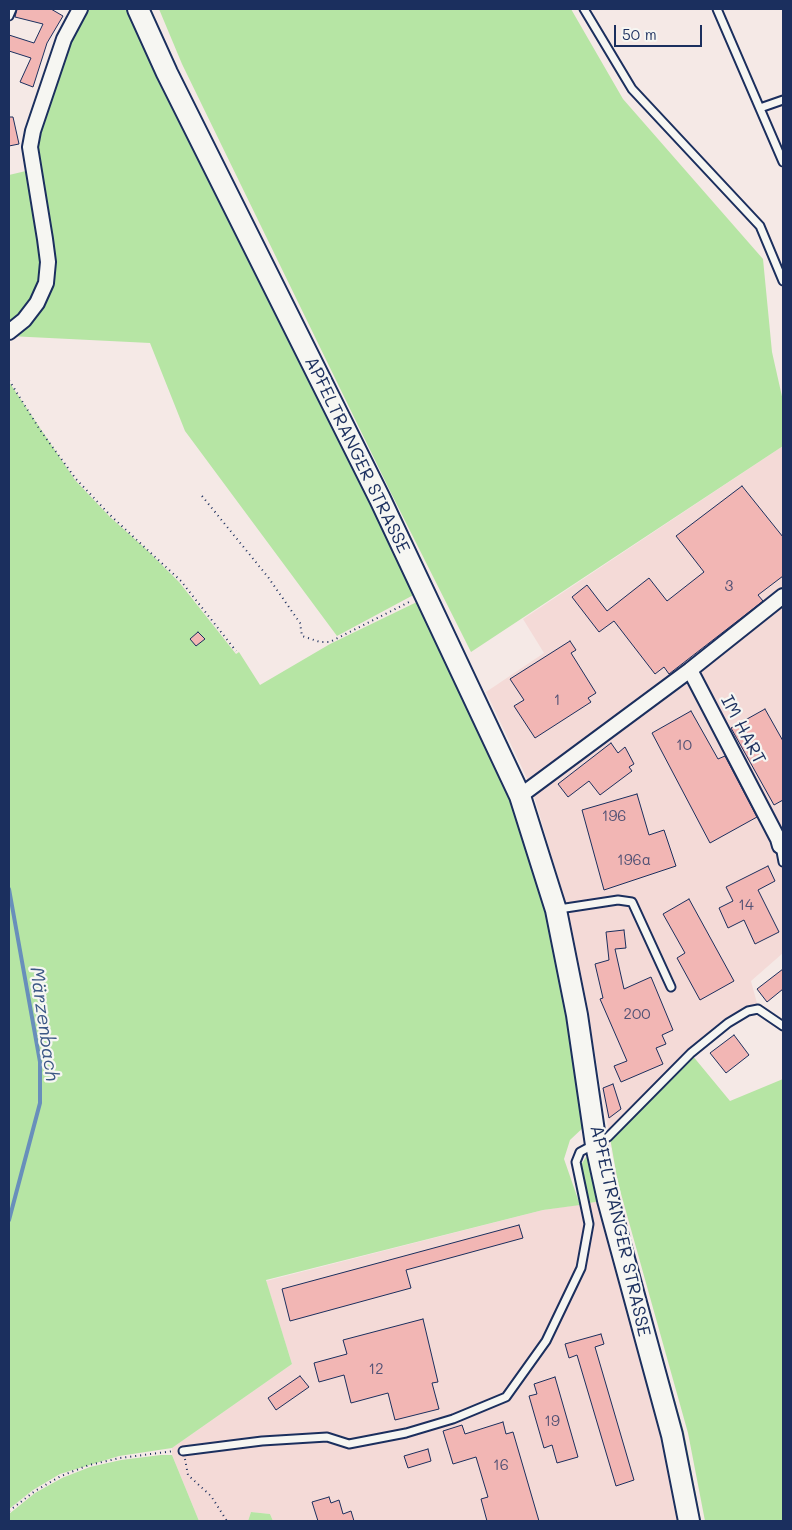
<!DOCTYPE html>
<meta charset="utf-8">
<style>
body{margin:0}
#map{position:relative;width:792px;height:1530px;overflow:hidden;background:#f5e9e6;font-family:Mali,sans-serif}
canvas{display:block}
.frame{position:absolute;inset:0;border:10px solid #1b2f5e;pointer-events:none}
.scale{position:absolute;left:614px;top:25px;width:88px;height:22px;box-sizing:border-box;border:2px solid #1b2f5e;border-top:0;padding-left:6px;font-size:15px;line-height:18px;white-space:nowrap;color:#1b2f5e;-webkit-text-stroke:4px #f6f6f2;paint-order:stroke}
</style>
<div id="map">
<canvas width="792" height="1530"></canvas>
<div class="frame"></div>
<div class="scale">50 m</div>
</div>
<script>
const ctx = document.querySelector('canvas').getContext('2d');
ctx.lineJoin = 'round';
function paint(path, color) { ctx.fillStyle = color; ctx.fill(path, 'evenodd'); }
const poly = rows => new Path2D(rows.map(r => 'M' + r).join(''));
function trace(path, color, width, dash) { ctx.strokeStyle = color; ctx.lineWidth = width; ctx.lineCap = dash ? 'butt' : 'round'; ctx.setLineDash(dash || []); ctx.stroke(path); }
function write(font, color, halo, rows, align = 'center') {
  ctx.font = font + ' Mali,sans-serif'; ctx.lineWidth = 4.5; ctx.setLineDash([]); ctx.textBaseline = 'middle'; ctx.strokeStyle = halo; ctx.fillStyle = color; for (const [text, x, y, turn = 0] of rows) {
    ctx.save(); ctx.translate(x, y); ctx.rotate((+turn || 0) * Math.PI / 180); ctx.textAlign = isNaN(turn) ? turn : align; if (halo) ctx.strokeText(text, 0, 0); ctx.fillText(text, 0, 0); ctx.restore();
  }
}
paint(poly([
 [783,446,783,953,751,981,758,1007,727,1022,609,1133,588,1014,567,909,532,789,486,692,544,653,523,619],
 [602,1201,684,1521,273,1521,270,1514,251,1512,248,1521,199,1521,172,1455,172,1448,292,1364,266,1281,543,1210]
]), '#f4dad7');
paint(poly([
 [85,9,134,9,419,592,337,636,185,431,150,343,9,336,48,284,33,148,69,38],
 [159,9,571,9,623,99,763,259,772,352,783,401,783,446,471,652,391,493,182,64],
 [30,170,46,261,34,302,9,328,9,175],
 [9,382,75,480,110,517,147,550,179,582,236,654,239,652,260,685,330,644,421,600,517,798,550,914,587,1124,570,1140,564,1159,580,1205,543,1210,266,1280,292,1364,172,1448,119,1456,60,1474,33,1490,9,1509],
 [692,1055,730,1101,783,1079,783,1521,705,1521,688,1433,618,1183,610,1138],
 [606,1141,622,1215,684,1432,701,1521,694,1521,600,1146],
 [593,1154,602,1201,589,1203,581,1165,586,1157],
 [161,1455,172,1455,199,1521,9,1521,9,1514,35,1493,62,1478,90,1467,121,1460],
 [251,1512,270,1514,273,1521,248,1521]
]), '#b6e5a4');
trace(poly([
 [9,889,40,1062,40,1103,9,1220]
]), '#688fbb', 4);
const building = poly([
 [17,9,51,9,63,16,47,43,33,87,20,82,31,58,9,51,9,35,34,43,43,24,15,17,17,9],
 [9,117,13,117,19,144,9,146,9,117],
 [742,486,783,537,783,576,758,595,763,601,740,619,669,674,664,667,655,674,614,621,599,632,572,597,587,585,607,611,649,578,667,601,704,572,676,536,742,486],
 [198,632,205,639,196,646,190,639,198,632],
 [570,641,576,650,571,653,596,693,588,698,591,702,535,738,514,706,524,700,510,679,570,641],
 [765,709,783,741,783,800,774,805,731,728,765,709],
 [691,711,718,759,725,756,757,817,710,843,652,733,691,711],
 [611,743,618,753,625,747,634,764,629,767,632,771,600,795,589,781,568,797,558,784,611,743],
 [637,794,649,835,664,830,676,866,604,890,582,810,637,794],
 [768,866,775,881,758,890,779,932,755,944,744,920,728,928,719,908,733,901,726,887,768,866],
 [689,899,734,981,700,1000,677,958,685,953,663,914,689,899],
 [624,930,626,948,615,949,624,989,651,977,673,1030,662,1035,666,1044,656,1048,663,1064,621,1082,614,1066,627,1061,600,999,603,998,595,964,609,960,606,932,624,930],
 [783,969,783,989,767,1002,757,989,783,969],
 [734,1035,749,1055,726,1073,710,1053,734,1035],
 [613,1084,621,1109,609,1118,603,1088,613,1084],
 [519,1225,523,1238,406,1270,411,1288,290,1321,282,1289,519,1225],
 [423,1319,438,1382,432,1383,439,1409,395,1420,388,1393,351,1403,344,1375,319,1382,314,1363,347,1354,343,1340,423,1319],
 [601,1334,604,1344,595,1347,634,1480,616,1486,577,1355,569,1358,565,1344,601,1334],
 [300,1376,309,1387,276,1410,268,1398,300,1376],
 [555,1377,578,1457,557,1463,552,1445,544,1448,529,1396,537,1394,534,1384,555,1377],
 [503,1422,506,1434,513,1432,539,1521,487,1521,481,1499,488,1497,476,1457,453,1464,443,1431,462,1425,465,1434,503,1422],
 [428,1449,431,1461,408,1468,404,1456,428,1449],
 [329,1497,331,1503,339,1500,343,1514,351,1511,354,1521,318,1521,312,1502,329,1497]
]);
paint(building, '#f2b6b4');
trace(building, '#1b2f5e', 1);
const lane = poly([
 [584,9,632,89,760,226,783,281],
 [717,9,783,162],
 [9,16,12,9],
 [760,108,783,100],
 [780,846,783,862],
 [559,909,618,900,632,902,671,987],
 [183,1451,262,1441,327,1437,349,1444,406,1433,453,1419,506,1397,546,1341,581,1268,589,1224,576,1162,580,1152,608,1137,691,1053,728,1023,748,1011,758,1009,783,1026]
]);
const street = poly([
 [9,332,24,320,37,303,46,283,48,262,45,239,30,147,33,131,64,39,80,9],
 [690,670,778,839,780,846],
 [520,796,690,670,783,596]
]);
const secondary = poly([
 [138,9,167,73,380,499,520,796,556,910,577,1015,596,1145,608,1200,672,1435,689,1521]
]);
trace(lane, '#1b2f5e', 11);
trace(street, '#1b2f5e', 18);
trace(secondary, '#1b2f5e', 24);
trace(poly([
 [9,380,40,430,76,479,110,515,181,581,236,651],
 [202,496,268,577,300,623,302,636,320,642,330,642,411,601],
 [185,1459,188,1475,211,1496,227,1521],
 [9,1511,35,1491,61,1476,89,1465,120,1458,174,1451]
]), '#1b2f5e', 2, [1, 4]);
trace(lane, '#f6f6f2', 7);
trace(street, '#f6f6f2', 14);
trace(secondary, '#f6f6f2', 20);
write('15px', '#515174', null, [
 ["3",729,586],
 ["1",557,700],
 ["10",684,745],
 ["196",614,816],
 ["196a",634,860],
 ["14",746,905],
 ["200",637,1014],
 ["12",376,1369],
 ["19",552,1421],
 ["16",501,1465]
]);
write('18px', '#1b2f5e', '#f6f6f2', [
 ["APFELTRANGER STRASSE",357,455,64],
 ["IM HART",743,730,62],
 ["APFELTRANGER STRASSE",620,1231,77]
]);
write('italic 19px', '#3b5785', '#f6f6f2', [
 ["Märzenbach",44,1024,82]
]);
</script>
